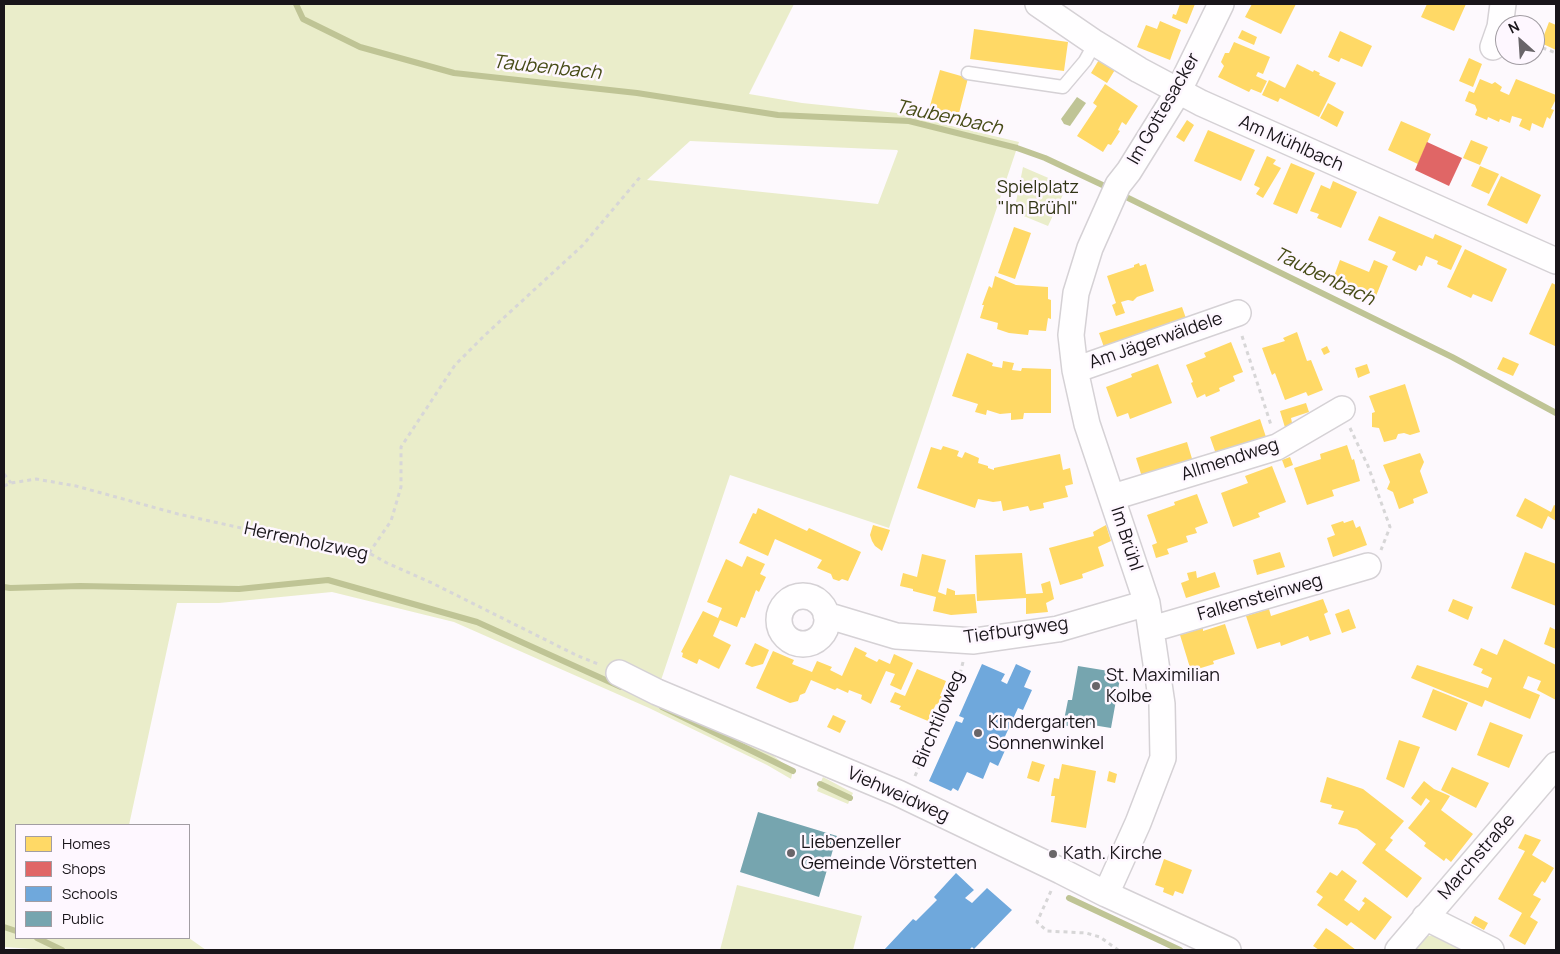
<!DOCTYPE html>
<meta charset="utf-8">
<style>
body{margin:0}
#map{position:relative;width:1560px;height:954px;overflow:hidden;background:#fdf9fd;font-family:Manrope,sans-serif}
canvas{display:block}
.frame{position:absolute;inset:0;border:5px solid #19151a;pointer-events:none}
.legend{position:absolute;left:15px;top:824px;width:175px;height:115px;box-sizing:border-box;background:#fef7ff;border:1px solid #a29da3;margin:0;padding:6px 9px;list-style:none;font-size:15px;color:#19151a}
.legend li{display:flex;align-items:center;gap:10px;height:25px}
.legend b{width:25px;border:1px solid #a29da3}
.north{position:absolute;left:1495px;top:15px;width:50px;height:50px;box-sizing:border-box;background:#fef7ff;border:1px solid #a29da3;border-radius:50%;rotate:334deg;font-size:14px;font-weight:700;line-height:20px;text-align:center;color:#19151a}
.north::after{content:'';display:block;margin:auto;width:18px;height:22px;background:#696569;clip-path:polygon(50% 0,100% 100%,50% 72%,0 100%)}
</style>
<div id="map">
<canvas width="1560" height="954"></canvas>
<div class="frame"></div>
<ul class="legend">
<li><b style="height:14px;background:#ffd966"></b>Homes</li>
<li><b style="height:14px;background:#e06666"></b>Shops</li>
<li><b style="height:14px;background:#6fa8dc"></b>Schools</li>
<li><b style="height:14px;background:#76a5af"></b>Public</li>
</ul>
<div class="north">N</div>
</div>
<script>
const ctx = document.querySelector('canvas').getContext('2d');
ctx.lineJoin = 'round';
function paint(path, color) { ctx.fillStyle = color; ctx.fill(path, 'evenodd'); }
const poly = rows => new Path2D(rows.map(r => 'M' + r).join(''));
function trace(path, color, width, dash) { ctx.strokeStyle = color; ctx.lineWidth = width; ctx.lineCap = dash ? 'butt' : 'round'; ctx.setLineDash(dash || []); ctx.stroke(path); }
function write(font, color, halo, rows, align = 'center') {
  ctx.font = font + ' Manrope,sans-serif'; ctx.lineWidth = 5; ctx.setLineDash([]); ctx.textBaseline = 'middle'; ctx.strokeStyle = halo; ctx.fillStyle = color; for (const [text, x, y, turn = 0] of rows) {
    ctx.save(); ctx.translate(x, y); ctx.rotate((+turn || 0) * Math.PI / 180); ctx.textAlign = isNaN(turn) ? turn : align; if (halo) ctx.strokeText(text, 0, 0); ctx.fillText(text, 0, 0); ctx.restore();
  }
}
paint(poly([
 [4,4,794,4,749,94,802,103,897,113,1019,142,889,528,730,475,657,692,761,746,793,771,791,779,767,765,649,708,454,622,332,592,219,603,177,603,129,825,16,825,16,938,189,938,206,950,49,950,4,947],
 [690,141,897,150,898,151,878,204,647,180],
 [1023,167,1067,186,1048,226,1014,212],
 [823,777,853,793,848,804,817,791],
 [737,885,862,916,853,950,720,950],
 [1444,935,1468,950,1415,950,1425,936]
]), '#eaedca');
paint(poly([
 [1077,97,1086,103,1070,126,1064,124,1061,119]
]), '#bfc495');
paint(poly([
 [1180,4,1195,4,1187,24,1172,18,1173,14,1176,15],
 [1252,4,1296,4,1281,34,1245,17],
 [1427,4,1466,4,1454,31,1421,17],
 [1160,21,1181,30,1170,60,1137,47,1146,25,1157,29],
 [1549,22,1556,25,1556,50,1541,43],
 [974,29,1068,42,1064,71,970,59],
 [1242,30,1257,37,1254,45,1238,38],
 [1340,31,1372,46,1362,67,1341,58,1339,62,1328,57],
 [1234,42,1270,57,1263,74,1258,72,1256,76,1267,81,1261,93,1251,89,1249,92,1218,77,1224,66,1221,62,1225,53,1229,53],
 [1100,58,1116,68,1107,83,1091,73],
 [1469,58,1482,64,1473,87,1459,81],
 [1297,64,1313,72,1314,70,1320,73,1319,75,1336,83,1319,117,1280,98,1278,102,1262,95,1269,80,1285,88],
 [940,70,968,78,957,121,928,113],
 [1480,79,1492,84,1495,82,1502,87,1500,91,1509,95,1516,79,1556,95,1556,101,1555,101,1551,109,1554,110,1550,119,1547,117,1543,128,1532,123,1530,131,1519,126,1522,119,1512,116,1510,123,1500,119,1499,122,1488,117,1487,120,1475,115,1477,110,1475,105,1465,101,1469,91,1474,93],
 [1105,84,1138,106,1126,125,1122,122,1118,130,1120,131,1111,145,1108,144,1103,152,1077,136,1097,106,1093,103],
 [1328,103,1344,112,1337,127,1320,118],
 [1187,120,1194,125,1184,142,1176,137],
 [1401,121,1431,134,1418,164,1388,150],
 [1208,130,1255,150,1241,181,1194,161],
 [1471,140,1488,147,1480,165,1463,158],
 [1267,156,1276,160,1273,164,1281,168,1263,198,1256,194,1260,188,1254,185],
 [1291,163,1315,173,1297,214,1273,204],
 [1480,166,1499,174,1489,194,1471,186],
 [1501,176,1541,195,1527,224,1487,205],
 [1333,181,1357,192,1341,228,1317,218,1319,214,1310,211,1321,185,1330,189],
 [1379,216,1433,239,1435,234,1462,246,1451,270,1437,264,1438,261,1426,256,1422,266,1419,265,1416,271,1392,260,1396,252,1368,240],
 [1014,227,1031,233,1015,279,998,273],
 [1465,249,1507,269,1492,302,1473,294,1471,298,1447,287],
 [1340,260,1369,272,1374,260,1388,266,1376,296,1333,279],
 [1139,263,1140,266,1146,264,1154,291,1137,297,1133,301,1128,300,1121,302,1125,313,1116,316,1112,305,1116,303,1107,276,1134,267,1134,265],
 [995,276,1016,285,1048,287,1048,299,1051,300,1051,319,1048,318,1046,331,1029,330,1028,335,1009,333,997,329,998,323,980,318,984,305,982,305,989,286,992,288],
 [1552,283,1556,285,1556,343,1555,346,1529,334],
 [1182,307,1188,324,1105,350,1099,333],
 [1297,332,1307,361,1311,360,1323,390,1308,396,1306,392,1285,400,1275,373,1272,375,1262,348,1285,341,1283,338],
 [1231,342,1243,372,1233,376,1235,381,1219,388,1220,391,1206,397,1205,394,1197,398,1191,383,1193,382,1186,365,1206,357,1204,353],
 [1327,346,1330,352,1324,355,1321,349],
 [967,353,993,363,992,366,1002,368,1003,361,1014,363,1012,370,1021,371,1022,368,1051,369,1051,413,1024,413,1023,419,1011,420,1011,413,1000,414,987,410,986,415,975,412,978,404,952,396],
 [1503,357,1519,364,1513,376,1497,369],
 [1158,364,1172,403,1130,419,1128,413,1117,417,1106,387,1132,377,1131,374],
 [1367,364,1370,373,1358,378,1355,368],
 [1405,384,1420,432,1410,435,1404,433,1398,434,1396,439,1384,442,1379,428,1372,427,1372,413,1375,412,1369,396],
 [1306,403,1309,412,1291,418,1294,432,1287,434,1280,411],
 [1260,419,1266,437,1216,454,1210,437],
 [1187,442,1193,462,1142,477,1136,458],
 [1347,445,1352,460,1354,459,1360,481,1332,490,1334,496,1307,505,1294,468,1321,459,1320,454],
 [943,446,959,451,957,456,962,458,965,452,979,458,978,463,988,466,988,468,994,470,994,468,1060,454,1063,470,1070,468,1073,484,1065,486,1068,497,1043,503,1044,508,1030,511,1028,506,1003,511,1001,501,993,502,978,499,975,508,917,488,931,447,941,450],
 [1420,453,1424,462,1420,471,1428,493,1413,499,1414,503,1399,509,1393,492,1387,489,1390,482,1383,465],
 [1290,457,1293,465,1285,468,1282,460],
 [1272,466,1286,502,1258,513,1260,517,1233,527,1221,493,1248,483,1245,476],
 [1197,494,1208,523,1195,528,1197,533,1186,536,1188,542,1167,549,1169,554,1156,558,1152,545,1157,543,1147,515,1175,505,1174,502],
 [1525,498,1551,512,1554,505,1556,506,1556,521,1548,516,1542,529,1516,516],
 [758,508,807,531,809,528,861,552,848,581,842,579,839,581,833,579,831,574,817,568,822,560,775,539,768,556,739,543,753,513,756,514],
 [1353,520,1356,528,1360,526,1367,545,1333,557,1327,538,1335,535,1331,525,1343,521,1344,523],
 [873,525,890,530,882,551,875,546,872,541,870,535],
 [1106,525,1111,541,1098,547,1104,566,1082,574,1083,578,1060,585,1049,548,1094,536,1093,532],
 [1280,552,1285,567,1257,575,1253,560],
 [1525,552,1556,564,1556,606,1511,588],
 [1022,553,1026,594,1043,593,1041,584,1050,581,1054,599,1046,603,1048,612,1026,614,1026,598,977,601,975,555],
 [922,554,946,560,938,592,946,595,947,588,955,591,955,595,975,594,977,613,951,615,933,611,936,597,913,591,913,589,900,586,903,573,917,577],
 [747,556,765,564,760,574,766,577,759,592,756,590,745,618,741,617,737,627,720,620,713,636,731,645,719,669,699,659,697,664,682,657,683,653,681,652,703,611,718,618,722,608,707,602,726,559,742,567],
 [1196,571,1197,578,1215,572,1220,587,1186,598,1181,583,1189,580,1187,573],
 [1323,599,1328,612,1324,614,1331,634,1310,641,1308,636,1281,646,1280,642,1257,649,1246,616,1269,609,1271,616],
 [1453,599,1473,607,1468,620,1448,611],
 [1349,609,1356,628,1342,633,1335,614],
 [1225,624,1235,654,1213,661,1214,664,1191,671,1180,635,1203,628,1203,631],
 [1550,627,1556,630,1556,649,1544,644],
 [1504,639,1556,665,1556,700,1537,690,1541,681,1528,676,1523,688,1540,695,1530,719,1485,700,1482,707,1411,678,1417,665,1488,688,1492,678,1481,673,1483,669,1473,665,1481,648,1497,655],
 [755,643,769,650,763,664,752,667,745,664],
 [855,647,867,653,865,656,877,662,879,659,890,664,894,654,913,663,901,690,890,685,895,674,886,671,871,704,861,699,862,695,849,690,848,693,837,688,835,690,811,680,805,693,800,695,798,701,790,703,756,688,773,651,794,660,792,664,812,672,817,661,832,667,830,670,842,676],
 [917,669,946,681,940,696,942,696,938,705,936,704,928,721,899,709,901,706,890,702,895,692,905,696],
 [1433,689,1468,703,1456,731,1422,717],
 [833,715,846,721,840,733,827,727],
 [1490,722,1523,735,1509,768,1477,755],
 [1399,740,1420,747,1404,788,1386,779],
 [1032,761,1045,765,1039,782,1027,778],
 [1062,764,1096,771,1086,828,1051,822,1055,796,1051,796,1054,778,1059,779],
 [1452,767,1489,783,1476,808,1441,790],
 [1109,771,1117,774,1115,783,1107,781],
 [1327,777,1363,789,1404,821,1390,838,1393,840,1385,850,1422,878,1407,898,1362,863,1376,844,1357,829,1338,824,1344,811,1331,808,1332,805,1320,802],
 [1424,781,1434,789,1450,796,1441,810,1473,834,1451,862,1446,858,1444,861,1424,846,1426,843,1408,828,1430,801,1426,798,1421,806,1411,798],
 [1525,834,1541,840,1532,855,1554,868,1545,883,1542,881,1533,895,1541,899,1530,917,1538,922,1525,945,1509,936,1522,913,1498,899,1525,851,1518,848],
 [1164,859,1192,870,1183,894,1175,891,1173,896,1163,892,1164,888,1155,885],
 [1342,870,1357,881,1344,900,1359,911,1365,903,1362,901,1365,897,1392,917,1375,940,1351,922,1347,926,1317,905,1323,897,1316,892,1330,872,1337,876],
 [1475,916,1488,923,1484,930,1471,923],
 [1326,928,1339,937,1356,950,1319,950,1313,946]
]), '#ffd966');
paint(poly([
 [1427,142,1462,158,1449,186,1415,170]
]), '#e06666');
paint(poly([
 [982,664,1005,674,1001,681,1007,684,1016,664,1031,671,1024,687,1032,690,1023,710,1018,708,1002,743,1007,746,998,766,990,762,983,779,967,772,958,791,953,788,951,791,929,781,956,721,962,723,964,718,959,716],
 [956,873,974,890,965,898,972,903,987,888,1012,910,974,949,972,947,969,950,884,950,913,919,916,921,937,900,934,897]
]), '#6fa8dc');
paint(poly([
 [1078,666,1121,673,1111,728,1074,722,1073,727,1063,725,1068,700,1072,700],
 [758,812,837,836,819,897,740,872]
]), '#76a5af');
trace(poly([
 [296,4,303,19,360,47,454,73,637,93,778,115,909,121,1017,148,1045,158,1111,189],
 [1120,194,1452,357,1556,413],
 [4,587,10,588,80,586,239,589,328,580,477,622,621,687],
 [662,707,793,771],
 [820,784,850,798],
 [1069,898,1180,950],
 [4,927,16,931],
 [37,938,62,950]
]), '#bfc495', 6);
const service = poly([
 [968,73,1063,87,1085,61,1095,43]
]);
const minor = poly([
 [1038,4,1095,43,1139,70,1201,103,1556,261],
 [1493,47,1500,27,1503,4],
 [1075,370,1238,313],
 [1113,497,1277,447,1342,409],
 '779 620a24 24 0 1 1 48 0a24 24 0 1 1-48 0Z',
 [826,615,896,636,974,641,1058,629,1147,603],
 [1152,629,1368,566],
 [619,673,657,692,898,793,1061,871,1106,894,1228,950],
 [1106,894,1138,823,1163,758,1162,704,1147,603,1087,424,1075,370,1071,335,1076,293,1090,248,1118,185,1129,171,1178,92,1221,4],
 [1425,917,1491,950],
 [1398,950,1556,765]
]);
trace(service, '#d5d1d5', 15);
trace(minor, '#d5d1d5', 28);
trace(poly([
 [1535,45,1556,53],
 [1242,336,1271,425],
 [1350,428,1368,466,1390,527,1381,550],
 [4,474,11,483],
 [4,486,11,483,36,479,76,486,178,514,309,543,369,553,387,563,432,583,578,656,598,664],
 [369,553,391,521,401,487,401,447,455,365,485,335,583,245,641,176],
 [915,776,958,682,963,662],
 [1051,891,1037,922,1047,931,1086,933,1100,937,1118,950]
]), '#d7d6d7', 3, [4, 4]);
trace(service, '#fffeff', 12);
trace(minor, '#fffeff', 25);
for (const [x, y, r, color] of [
 [1096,686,5,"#696569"],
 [978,733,5,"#696569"],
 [791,853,5,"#696569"],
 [1053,854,5,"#696569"]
]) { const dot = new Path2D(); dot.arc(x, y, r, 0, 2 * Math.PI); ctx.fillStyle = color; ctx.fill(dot); trace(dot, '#fef7ff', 2); }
write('18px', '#19151a', '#fef7ff', [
 ["Im Gottesacker",1164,109,-60],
 ["Am Mühlbach",1291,144,24],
 ["Am Jägerwäldele",1156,341,-19],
 ["Allmendweg",1230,460,-18],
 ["Im Brühl",1126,539,72],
 ["Herrenholzweg",306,542,12],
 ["Falkensteinweg",1260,598,-16],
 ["Tiefburgweg",1016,631,-8],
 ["Birchtiloweg",939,719,-67],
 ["Viehweidweg",898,795,24],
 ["Marchstraße",1477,857,-49]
]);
write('18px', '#313415', '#fef7ff', [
 ["Spielplatz",1038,188],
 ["\"Im Brühl\"",1038,209]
]);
write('18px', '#19151a', '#fef7ff', [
 ["St. Maximilian",1106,676],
 ["Kolbe",1106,697],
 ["Kindergarten",988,723],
 ["Sonnenwinkel",988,744],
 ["Liebenzeller",801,843],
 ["Gemeinde Vörstetten",801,864],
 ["Kath. Kirche",1063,854]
], 'left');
write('italic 19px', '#474c17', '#fef7ff', [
 ["Taubenbach",547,68,6],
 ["Taubenbach",949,118,12],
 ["Taubenbach",1324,277,26]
]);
</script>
